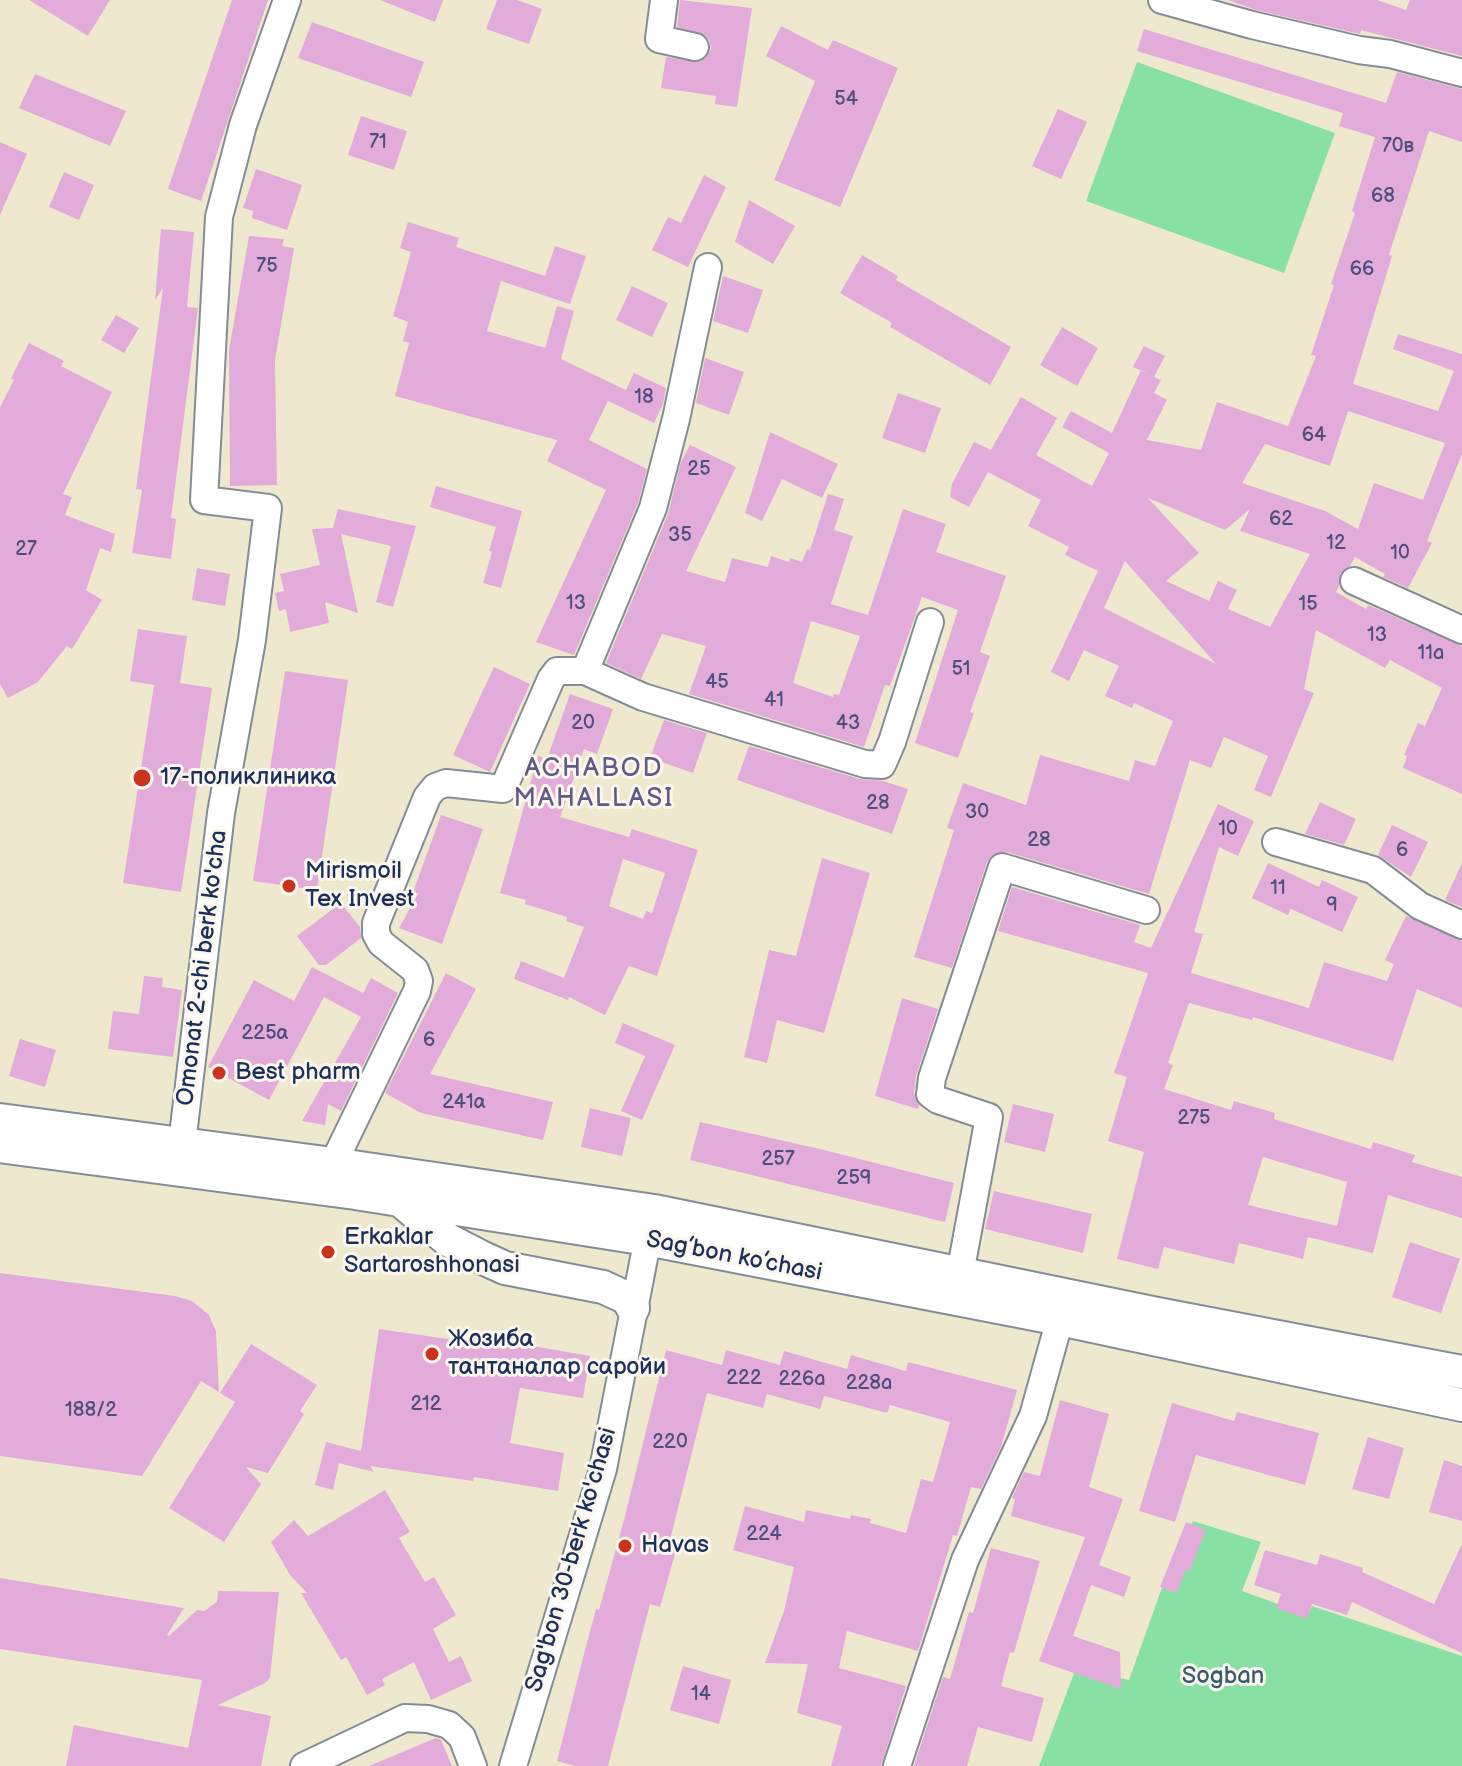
<!DOCTYPE html>
<meta charset="utf-8">
<style>
body{margin:0}
canvas{display:block;background:#eee9ce}
</style>
<canvas width="1462" height="1766"></canvas>
<script>
const ctx = document.querySelector('canvas').getContext('2d');
ctx.lineJoin = 'round';
function paint(path, color) { ctx.fillStyle = color; ctx.fill(path, 'evenodd'); }
const poly = rows => new Path2D(rows.map(r => 'M' + r).join(''));
function trace(path, color, width, dash) { ctx.strokeStyle = color; ctx.lineWidth = width; ctx.lineCap = dash ? 'butt' : 'round'; ctx.setLineDash(dash || []); ctx.stroke(path); }
function write(font, color, halo, rows, align = 'center') {
  ctx.font = font + ' "Balsamiq Sans",sans-serif'; ctx.lineWidth = 6; ctx.setLineDash([]); ctx.textBaseline = 'middle'; ctx.strokeStyle = halo; ctx.fillStyle = color; for (const [text, x, y, turn = 0] of rows) {
    ctx.save(); ctx.translate(x, y); ctx.rotate((+turn || 0) * Math.PI / 180); ctx.textAlign = isNaN(turn) ? turn : align; if (halo) ctx.strokeText(text, 0, 0); ctx.fillText(text, 0, 0); ctx.restore();
  }
}
paint(poly([
 [1137,62,1335,133,1284,273,1086,201],
 [1193,1521,1261,1542,1242,1591,1308,1615,1312,1606,1462,1656,1462,1766,1039,1766,1076,1668,1129,1680,1169,1568]
]), '#88e0a4');
paint(poly([
 [29,0,110,0,88,36],
 [232,0,268,0,201,201,168,189],
 [380,0,443,0,435,22],
 [497,0,517,0,542,9,529,44,486,29],
 [680,0,752,8,737,107,715,104,716,96,661,88,666,57,699,62,706,58,711,50,710,41,705,35,677,27],
 [1228,0,1377,0,1406,10,1410,0,1462,0,1462,56,1361,30,1360,34,1256,10],
 [312,22,424,62,411,97,298,58],
 [781,26,828,50,833,40,898,68,840,207,774,180,815,81,766,56],
 [1144,29,1386,103,1397,72,1462,89,1462,142,1429,131,1389,255,1392,256,1353,384,1438,411,1454,371,1393,349,1398,334,1462,354,1462,454,1427,541,1432,543,1408,588,1383,577,1385,574,1355,557,1350,566,1340,574,1339,586,1336,592,1366,609,1368,605,1462,646,1462,794,1403,768,1407,756,1404,755,1418,723,1425,726,1442,688,1390,660,1385,668,1316,630,1304,689,1314,693,1271,797,1254,790,1268,756,1224,737,1211,768,1190,760,1149,894,1007,852,992,855,987,862,952,968,914,957,954,830,947,828,963,783,1026,805,1040,755,1129,781,1135,760,1155,766,1173,721,1134,703,1132,708,1105,696,1119,666,1084,650,1069,681,1051,672,1098,571,1065,555,1069,547,1028,526,1041,500,988,472,969,507,950,497,952,484,965,459,974,442,991,450,1021,397,1057,418,1036,455,1092,486,1109,453,1062,427,1071,411,1112,433,1141,370,1148,374,1133,367,1144,346,1165,356,1154,377,1161,380,1154,393,1167,400,1147,440,1201,450,1217,402,1288,426,1316,356,1311,355,1334,285,1331,284,1355,213,1352,211,1375,137,1339,126,1343,113,1137,51],
 [1348,411,1445,443,1423,500,1374,483,1358,529,1325,511,1242,483,1265,444,1330,466],
 [1148,498,1225,530,1250,509,1240,531,1310,554,1270,627,1228,609,1237,590,1218,581,1209,601,1166,581,1199,553],
 [1125,561,1150,589,1216,664,1104,608],
 [35,74,126,111,110,146,19,108],
 [1058,109,1087,122,1061,179,1032,166],
 [361,116,407,131,394,170,348,155],
 [0,142,27,154,0,215],
 [256,169,302,185,287,230,252,218,253,211,243,208],
 [64,172,94,185,79,220,49,207],
 [704,175,726,187,688,267,652,250,668,217,681,223],
 [749,200,795,226,773,264,735,242],
 [408,222,459,238,456,247,545,276,555,246,586,256,570,304,501,281,487,331,545,348,557,306,574,311,561,359,626,390,634,373,666,388,663,404,654,423,608,401,589,440,647,469,638,503,574,655,536,642,606,490,547,461,557,440,395,396,409,343,403,341,408,322,393,316,411,252,400,248],
 [161,229,194,232,187,307,198,308,171,518,176,519,171,559,132,553,142,490,136,489,163,288,155,300],
 [249,236,284,239,282,246,294,248,275,360,277,485,230,486,229,350],
 [862,255,898,276,896,280,1011,347,990,385,890,327,892,323,840,293],
 [723,276,763,290,748,333,713,321],
 [632,286,668,303,652,337,616,320],
 [116,315,139,328,124,353,101,340],
 [1062,327,1098,348,1077,386,1040,365],
 [29,343,64,361,61,366,112,392,63,494,72,497,65,515,115,534,111,552,100,548,86,590,102,600,72,649,67,646,38,682,8,698,0,684,0,407,14,380,11,378],
 [705,358,744,372,729,415,696,403],
 [898,393,941,408,925,453,882,438],
 [770,432,838,464,822,498,782,479,762,521,745,513],
 [690,445,736,467,686,571,725,582,732,558,768,567,771,556,789,562,790,558,802,562,807,549,810,550,828,494,844,499,834,530,853,536,831,604,868,615,903,509,946,524,936,552,1006,576,980,652,990,656,970,712,974,713,958,758,915,743,958,610,922,597,890,686,885,685,864,747,689,694,706,646,662,634,641,679,606,663,668,514,681,462],
 [811,621,860,636,839,695,834,694,833,697,793,683],
 [436,486,522,511,501,588,483,583,492,552,489,551,496,527,430,507],
 [338,509,416,526,393,607,376,602,391,546,341,534,358,613,325,602,329,623,290,632,286,609,279,611,275,593,284,591,280,574,320,565,312,529,333,528],
 [197,568,230,574,225,606,192,600],
 [138,629,187,636,180,683,212,688,181,892,123,883,154,685,130,681],
 [494,667,530,684,490,772,453,755],
 [285,671,348,680,317,890,253,881],
 [570,694,613,709,597,754,584,749,560,817,629,837,632,829,698,850,657,976,629,966,605,1015,569,997,568,1000,514,979,521,961,564,978,584,927,566,921,567,917,525,904,526,900,500,893,538,756,547,759],
 [623,859,665,873,652,913,646,911,643,919,609,906],
 [664,720,707,733,693,773,650,758],
 [749,746,860,779,883,781,908,789,892,834,737,780],
 [1320,802,1356,819,1344,845,1305,834],
 [1218,804,1254,821,1238,856,1219,847,1194,932,1203,934,1191,973,1309,1008,1324,962,1387,981,1394,964,1385,960,1406,916,1462,941,1462,1008,1417,989,1393,1061,1253,1017,1252,1020,1189,1003,1168,1063,1173,1065,1164,1089,1231,1110,1234,1101,1275,1113,1274,1119,1371,1149,1373,1142,1415,1155,1412,1162,1462,1177,1462,1218,1388,1195,1373,1253,1308,1237,1303,1259,1239,1243,1234,1264,1164,1247,1158,1269,1117,1259,1144,1152,1108,1141,1127,1077,1114,1073,1148,973,998,931,1012,887,1140,925,1134,942,1151,948],
 [1263,1157,1347,1182,1337,1226,1248,1205],
 [441,815,483,829,442,944,399,928,419,892,411,898],
 [1392,825,1428,842,1411,877,1378,855],
 [822,858,870,873,824,1033,777,1020,767,1063,744,1057,769,950,796,956],
 [1268,863,1319,887,1322,880,1358,897,1342,932,1291,909,1288,915,1252,898],
 [1462,863,1462,907,1445,900],
 [341,903,360,927,361,938,326,965,319,965,297,936],
 [312,967,363,993,371,978,398,993,341,1111,328,1104,325,1125,302,1121,361,1017,324,997,269,1100,208,1067,254,980,294,1001],
 [446,973,476,989,430,1074,553,1102,543,1140,421,1113,385,1093],
 [144,976,163,978,162,987,182,990,173,1057,108,1049,113,1011,139,1014],
 [902,998,938,1009,916,1076,914,1093,919,1105,918,1109,875,1096],
 [623,1023,675,1045,642,1120,621,1111,645,1056,615,1043],
 [20,1039,56,1050,45,1087,9,1076],
 [1013,1104,1054,1114,1045,1152,1004,1142],
 [590,1108,631,1118,622,1156,581,1147],
 [700,1122,820,1149,954,1183,945,1222,690,1160],
 [994,1191,1092,1214,1083,1253,985,1229],
 [1410,1242,1460,1259,1441,1313,1392,1297],
 [0,1273,175,1296,192,1301,209,1315,216,1331,219,1392,201,1381,142,1476,0,1456],
 [379,1329,503,1347,504,1341,590,1356,583,1398,520,1388,510,1443,564,1453,558,1491,474,1477,473,1481,370,1466,374,1472,339,1463,333,1490,315,1485,326,1442,361,1451],
 [251,1344,317,1385,300,1411,304,1414,268,1473,246,1467,261,1484,224,1542,169,1508,235,1402,220,1393],
 [666,1350,722,1365,726,1350,780,1365,784,1351,847,1369,851,1355,906,1371,908,1362,1017,1390,1001,1447,981,1489,971,1487,957,1536,953,1535,918,1651,847,1631,839,1668,906,1686,881,1766,831,1766,842,1726,797,1713,808,1664,765,1663,784,1611,794,1567,733,1550,745,1506,804,1522,806,1510,850,1519,851,1515,871,1519,870,1523,906,1533,921,1479,933,1482,950,1422,890,1405,887,1413,824,1396,820,1409,767,1394,763,1408,707,1393,669,1544,677,1547,660,1607,650,1604,608,1766,575,1766,557,1761,584,1654,596,1609,599,1610,624,1520],
 [1060,1400,1109,1414,1089,1487,1123,1499,1099,1565,1131,1577,1124,1597,1091,1585,1073,1636,1120,1652,1121,1689,1039,1661,1085,1537,1011,1516,1015,1499,1012,1498,1024,1472,1040,1476],
 [1172,1403,1234,1421,1237,1412,1319,1433,1305,1485,1196,1455,1175,1522,1139,1511],
 [1368,1437,1404,1448,1389,1499,1352,1489],
 [1444,1460,1462,1466,1462,1521,1429,1512],
 [385,1490,410,1532,399,1538,425,1582,434,1577,456,1615,433,1629,449,1662,461,1656,472,1681,431,1700,414,1662,382,1679,385,1685,367,1695,346,1657,341,1660,301,1593,307,1593,290,1575,271,1542,294,1520,308,1536],
 [1186,1522,1206,1530,1189,1572,1185,1570,1177,1593,1160,1587],
 [1462,1544,1462,1653,1352,1602,1347,1615,1312,1604,1307,1619,1276,1608,1281,1594,1254,1585,1265,1550,1317,1565,1320,1554,1363,1568,1362,1572,1434,1604],
 [991,1548,1040,1561,1014,1653,1010,1652,1001,1686,1044,1698,1032,1742,978,1727,967,1766,914,1766,943,1677,950,1679,969,1612,973,1613],
 [0,1578,184,1608,167,1635,169,1636,197,1610,204,1611,217,1602,218,1591,279,1592,270,1678,265,1683,218,1705,271,1716,261,1766,66,1766,74,1725,188,1748,202,1680,0,1649],
 [683,1666,731,1680,719,1724,670,1710],
 [436,1738,441,1740,452,1766,369,1766]
]), '#e2abd9');
const minor = poly([
 [664,0,659,39,695,47],
 [1162,0,1252,25,1359,50,1390,54,1462,73],
 [1354,581,1462,630],
 [585,671,643,697,865,764,882,765,892,742,930,622],
 [1276,842,1373,870,1420,906,1462,925],
 [182,1144,221,813,252,640,268,508,204,500,219,217,243,125,287,0],
 [333,1164,417,991,419,981,415,970,381,943,376,934,376,923,427,797,435,787,446,783,503,789,551,679,557,671,585,671,653,508,676,419,708,267],
 [960,1274,989,1117,938,1100,930,1094,932,1078,1002,867,1146,910],
 [304,1766,405,1718,428,1719,449,1725,462,1737,473,1766],
 [513,1766,603,1469,651,1222],
 [897,1766,965,1560,1033,1416,1060,1319]
]);
const major = poly([
 [0,1120,333,1164,654,1211,1157,1314,1462,1372],
 [0,1146,355,1193,647,1239,1060,1319,1462,1405],
 [400,1200,448,1240,483,1258,505,1268,603,1287,627,1298,633,1308]
]);
trace(minor, '#848c96', 30);
trace(major, '#848c96', 36);
trace(minor, '#fff', 26);
trace(major, '#fff', 32);
for (const [x, y, r, color] of [
 [142,778,10,"#c8321e"],
 [289,886,8,"#c8321e"],
 [219,1073,8,"#c8321e"],
 [328,1252,8,"#c8321e"],
 [432,1354,8,"#c8321e"],
 [625,1546,8,"#c8321e"]
]) { const dot = new Path2D(); dot.arc(x, y, r, 0, 2 * Math.PI); ctx.fillStyle = color; ctx.fill(dot); trace(dot, '#fbf7ec', 3); }
write('20px', '#4d4e7d', null, [
 ["54",846,100],
 ["71",378,143],
 ["70в",1398,147],
 ["68",1383,197],
 ["75",267,267],
 ["66",1362,270],
 ["18",644,398],
 ["64",1314,436],
 ["25",699,470],
 ["62",1281,520],
 ["35",680,536],
 ["12",1336,544],
 ["27",26,550],
 ["10",1400,554],
 ["13",576,604],
 ["15",1308,605],
 ["13",1377,636],
 ["11a",1431,654],
 ["51",961,670],
 ["45",717,683],
 ["41",774,701],
 ["20",583,724],
 ["43",848,724],
 ["28",878,804],
 ["30",977,813],
 ["10",1228,830],
 ["28",1039,841],
 ["6",1402,851],
 ["11",1278,889],
 ["9",1332,906],
 ["225а",265,1034],
 ["6",429,1041],
 ["241а",464,1103],
 ["275",1194,1119],
 ["257",778,1160],
 ["259",854,1179],
 ["222",744,1379],
 ["226a",802,1380],
 ["228a",869,1384],
 ["212",426,1405],
 ["188/2",91,1411],
 ["220",670,1443],
 ["224",764,1535],
 ["14",701,1695]
]);
write('24px', '#1b2f5e', '#fbf7ec', [
 ["17-поликлиника",160,778],
 ["Mirismoil",305,872],
 ["Tex Invest",305,900],
 ["Best pharm",235,1073],
 ["Erkaklar",344,1238],
 ["Sartaroshhonasi",344,1266],
 ["Жозиба",448,1340],
 ["тантаналар саройи",448,1368],
 ["Havas",641,1546]
], 'left');
write('24px', '#1b2f5e', '#fbf7ec', [
 ["Omonat 2-chi berk ko'cha",203,968,-83],
 ["Sag’bon ko’chasi",734,1257,11],
 ["Sag'bon 30-berk ko'chasi",572,1560,-74]
]);
write('24px', '#365b70', '#fbf7ec', [
 ["Sogban",1223,1677]
]);
ctx.letterSpacing = '2px';
write('26px', '#615a89', '#fbf7ec', [
 ["ACHABOD",594,769],
 ["MAHALLASI",594,799]
]);
ctx.letterSpacing = '0px';
</script>
